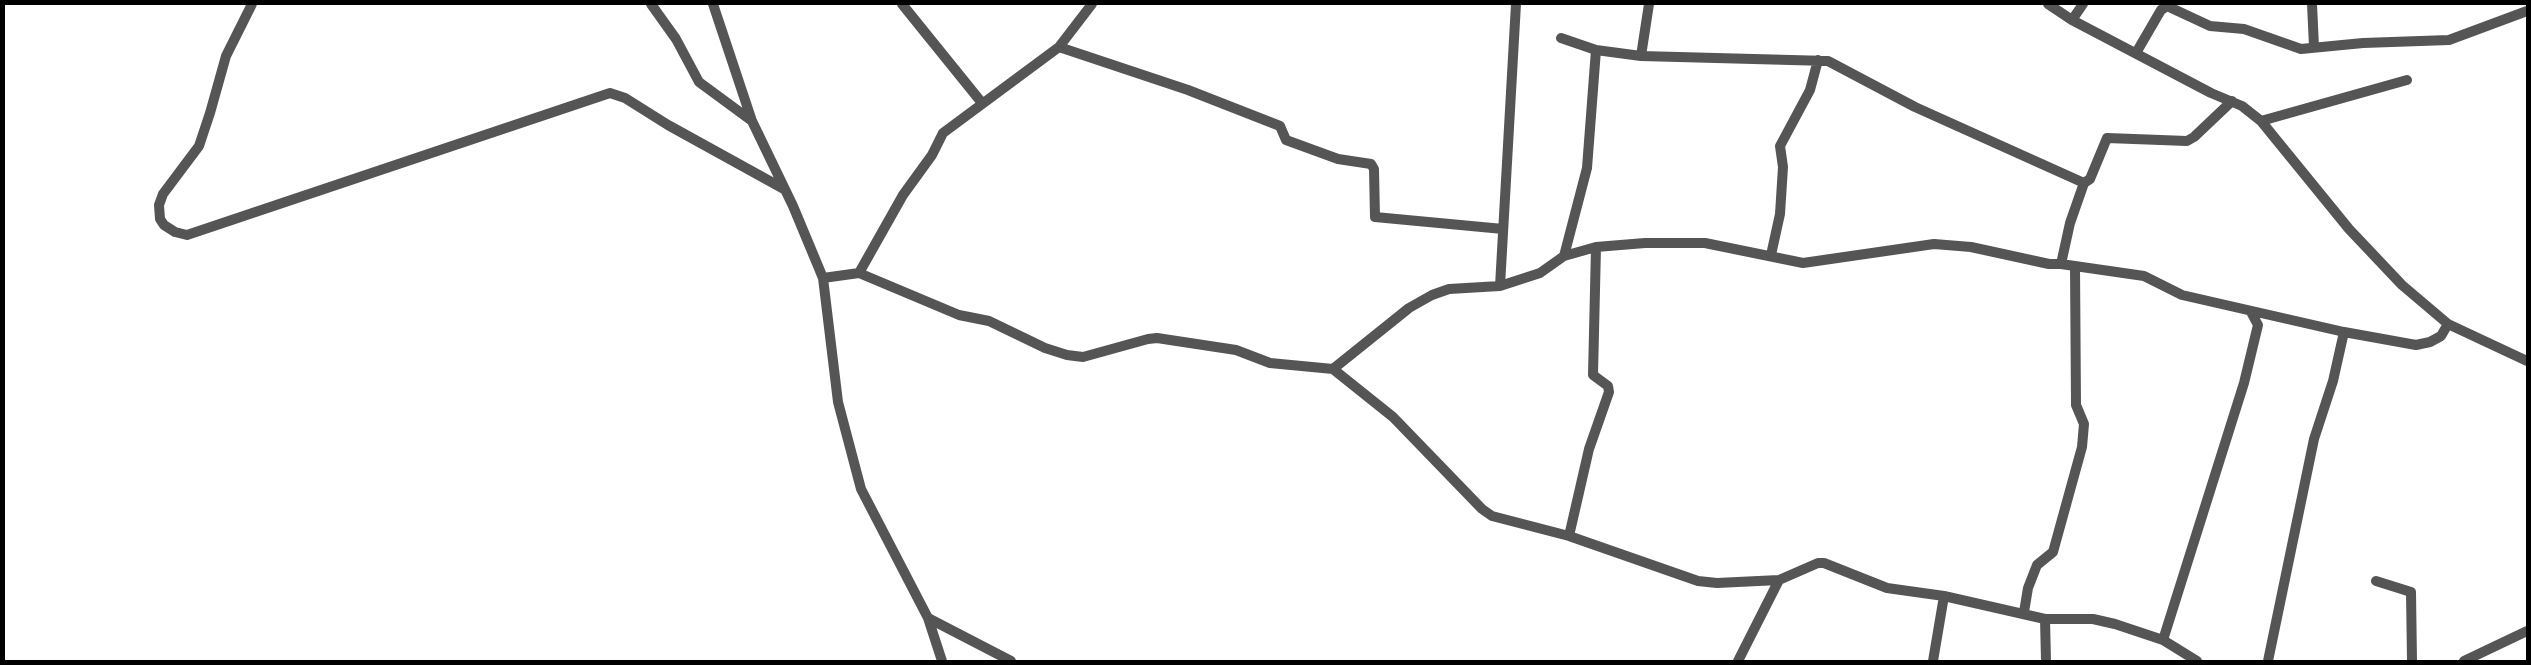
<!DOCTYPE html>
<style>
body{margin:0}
#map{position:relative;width:2531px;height:665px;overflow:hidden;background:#fff;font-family:Arial,sans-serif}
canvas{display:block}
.frame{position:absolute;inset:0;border:5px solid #000;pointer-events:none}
</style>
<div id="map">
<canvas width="2531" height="665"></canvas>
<div class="frame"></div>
</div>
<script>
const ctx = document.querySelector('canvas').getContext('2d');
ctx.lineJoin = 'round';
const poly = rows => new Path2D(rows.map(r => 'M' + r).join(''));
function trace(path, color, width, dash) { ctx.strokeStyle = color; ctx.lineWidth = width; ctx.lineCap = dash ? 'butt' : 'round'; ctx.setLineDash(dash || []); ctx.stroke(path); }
trace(poly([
 [252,4,226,56,210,113,199,146,163,194,159,205,160,219,164,225,175,232,187,235,610,93,625,98,668,125,784,189],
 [651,4,676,39,699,82,752,121,793,206,823,278,838,402,861,489,928,618,1011,661],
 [713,4,752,121],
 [902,4,982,103],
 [2048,4,2072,20,2211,93,2242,106,2261,121,2349,229,2402,285,2448,324,2527,361],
 [2312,4,2314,47],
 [2072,20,2083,4],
 [1561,38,1596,50,1641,56,1828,61,1915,107,2084,183],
 [1059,47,1188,90,1280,126,1286,140,1338,159,1371,164,1374,169,1375,217,1503,229],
 [2136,53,2161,10,2167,6,2210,26,2244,29,2301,49,2363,43,2449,40,2527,11],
 [1641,56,1649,4],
 [2261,121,2407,80],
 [1771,255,1780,214,1783,167,1780,146,1810,90,1818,60],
 [1564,256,1587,168,1596,50],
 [2061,264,2070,223,2084,183,2090,179,2107,138,2187,141,2194,137,2232,101],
 [859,273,959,315,989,321,1045,348,1067,355,1083,357,1148,339,1157,338,1236,350,1270,363,1333,369,1409,308,1432,295,1449,289,1500,286,1540,273,1564,256,1596,247,1645,243,1705,243,1803,263,1934,244,1971,247,2049,264,2061,264,2144,276,2182,295,2344,332,2416,345,2430,342,2441,336,2448,324],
 [823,278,859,273,903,195,932,155,943,133,1059,47,1092,4],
 [1500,286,1516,4],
 [1333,369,1393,417,1482,509,1492,516,1569,536,1698,581,1717,583,1779,580,1818,563,1824,563,1887,588,1944,596,2045,619,2093,619,2115,624,2163,640,2197,661],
 [1569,536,1589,449,1609,392,1608,386,1593,375,1596,247],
 [2376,581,2411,592,2412,661],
 [2024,612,2028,588,2037,565,2053,552,2082,447,2084,424,2076,405,2075,266],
 [928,618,942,661],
 [2045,619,2046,661],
 [2163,640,2244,383,2258,325,2251,312],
 [1738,661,1779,580],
 [1933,661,1944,596],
 [2268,661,2314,439,2333,381,2344,332],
 [2464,661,2527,631]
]), '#555', 10);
</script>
